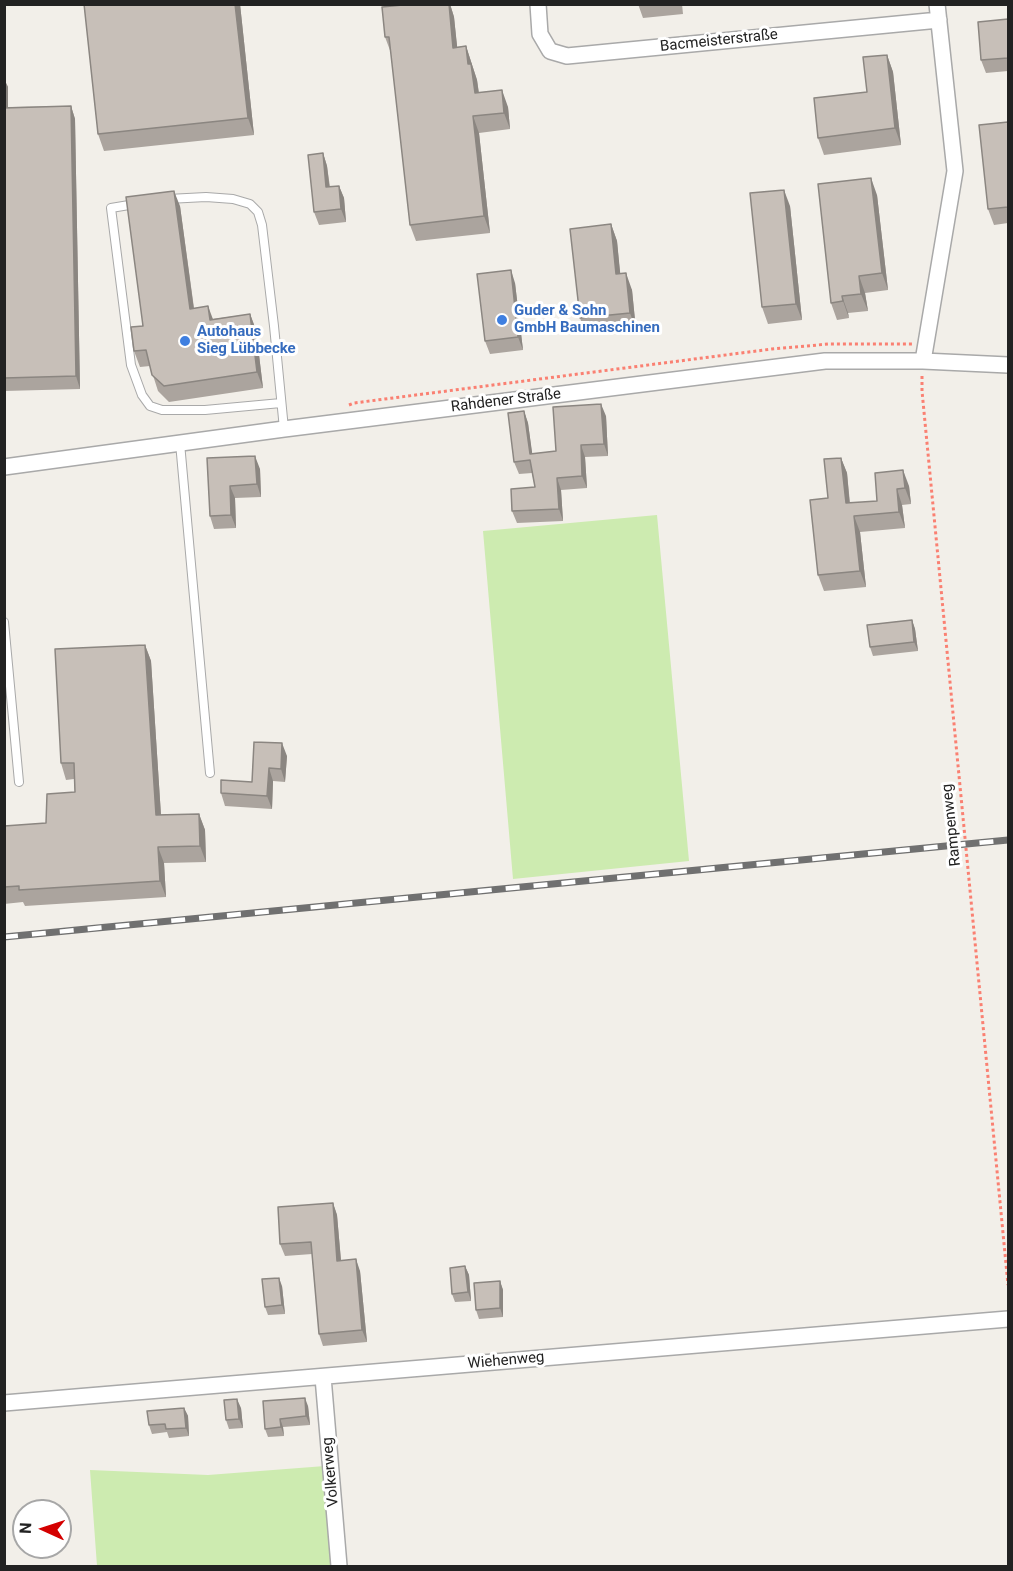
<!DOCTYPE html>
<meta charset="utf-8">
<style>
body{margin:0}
#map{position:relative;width:1013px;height:1571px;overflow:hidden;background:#f2efe9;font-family:Roboto,sans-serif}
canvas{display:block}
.frame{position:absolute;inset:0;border:6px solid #222;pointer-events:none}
.north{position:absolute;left:12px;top:1499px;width:60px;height:60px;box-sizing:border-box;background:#fff;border:2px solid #a7a7a7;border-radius:50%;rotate:273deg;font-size:16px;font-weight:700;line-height:24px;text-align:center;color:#222}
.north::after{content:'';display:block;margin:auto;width:21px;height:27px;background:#d40000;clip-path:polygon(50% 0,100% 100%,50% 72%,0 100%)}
</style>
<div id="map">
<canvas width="1013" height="1571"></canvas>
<div class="frame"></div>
<div class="north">N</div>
</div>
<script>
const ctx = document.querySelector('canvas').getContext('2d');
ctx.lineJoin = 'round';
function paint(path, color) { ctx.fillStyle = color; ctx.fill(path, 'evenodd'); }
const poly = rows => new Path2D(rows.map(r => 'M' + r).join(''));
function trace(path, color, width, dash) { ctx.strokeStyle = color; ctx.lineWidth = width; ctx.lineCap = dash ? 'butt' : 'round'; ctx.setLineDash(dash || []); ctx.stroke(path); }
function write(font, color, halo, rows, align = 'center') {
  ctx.font = font + ' Roboto,sans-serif'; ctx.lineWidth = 6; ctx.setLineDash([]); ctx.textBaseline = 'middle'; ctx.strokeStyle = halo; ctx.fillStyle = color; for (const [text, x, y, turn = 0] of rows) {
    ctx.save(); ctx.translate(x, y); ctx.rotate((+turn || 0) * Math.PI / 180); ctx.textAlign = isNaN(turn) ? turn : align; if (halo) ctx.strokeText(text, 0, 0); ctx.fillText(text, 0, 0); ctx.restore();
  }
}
paint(poly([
 [657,515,689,861,513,879,483,531],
 [325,1466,333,1566,97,1566,90,1470,208,1475]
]), '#cdebb0');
const lane = poly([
 [168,199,206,197,233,199,250,204,258,212,262,225,274,326,284,429],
 [135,204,111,208,131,365,142,395,150,406,162,410,205,410,281,403],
 [180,443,210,773],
 [4,622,19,782]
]);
const street = poly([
 [538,4,540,34,550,51,567,56,939,20],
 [923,361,955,171,937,4],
 [4,467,284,429,825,361,923,361,1008,365],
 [323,1377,339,1566],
 [4,1403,1008,1319]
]);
trace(lane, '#a9a9a9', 10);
trace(street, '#a9a9a9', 18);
trace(poly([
 [922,376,922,391,1008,1285],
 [349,405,354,403,772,349,829,344,912,344]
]), '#fa8072', 3, [3, 3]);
trace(lane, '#fff', 8);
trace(street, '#fff', 15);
const rail = poly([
 [4,937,1008,840]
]);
trace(rail, '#707070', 7);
trace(rail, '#fff', 4.5, [14]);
paint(poly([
 [84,4,240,4,254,135,104,151,98,134],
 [413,4,450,4,454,17,457,47,466,46,477,80,479,93,508,107,510,129,479,133,490,233,416,241,410,225,391,53,385,37],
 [638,4,682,4,683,14,643,18],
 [1008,19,1008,71,986,73,981,60],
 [887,55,893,72,901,145,824,155,818,138,867,92],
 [4,79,8,87,8,107,71,106,75,119,80,389,4,391],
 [1008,122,1008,223,994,225,988,209],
 [323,153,327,166,330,187,339,186,344,198,346,222,319,225,314,212],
 [877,195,888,290,865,293,868,311,848,313,849,318,837,320,831,303],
 [180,206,194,308,213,319,250,314,256,330,263,388,169,402,158,391,150,366,140,367,134,351],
 [790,206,802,320,768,324,762,307],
 [611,224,617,241,620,274,632,290,636,330,586,335,580,318],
 [515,283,523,350,490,354,485,341],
 [524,411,528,423,532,454,556,451,606,416,608,456,585,457,587,488,561,490,563,521,517,523,512,511,535,487,532,473,519,474,514,462],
 [207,458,260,469,261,497,235,498,236,528,214,529,210,516],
 [841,458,847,473,850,503,877,501,875,473,909,486,911,504,902,505,905,528,860,532,866,587,824,591,818,575,828,498],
 [912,620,915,629,918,651,873,656,870,647],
 [145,645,151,661,161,815,199,814,205,830,206,862,164,863,166,897,25,906,23,902,4,904,4,826,46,823,75,792,74,779,66,780,61,763],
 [254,742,287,756,285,782,273,781,272,809,225,806,221,793,252,782],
 [333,1203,337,1215,341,1260,360,1271,367,1342,323,1346,319,1334,312,1254,285,1256,280,1244],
 [465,1266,469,1275,471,1301,455,1302,452,1294],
 [500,1281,503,1290,503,1317,479,1319,476,1310],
 [282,1286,285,1314,268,1315,265,1307],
 [263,1401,308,1406,310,1425,283,1427,284,1436,268,1437,265,1429],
 [184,1408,188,1416,189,1436,169,1438,167,1432,152,1434,149,1425],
 [241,1408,243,1428,229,1429,226,1420]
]), '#aba49e');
paint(poly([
 [235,4,240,4,254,135,248,118],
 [449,4,450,4,454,17,459,64,453,48],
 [466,46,477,80,481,110,475,93,468,64],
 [887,55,893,72,901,145,895,128],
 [4,79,8,87,8,120,4,111],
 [502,90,508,107,510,129,504,113],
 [71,106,75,119,80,389,76,376],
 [473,116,479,133,490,233,484,216],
 [323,153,327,166,331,200,326,187],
 [871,178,877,195,888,290,882,273],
 [339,186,344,198,346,222,341,209],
 [784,190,790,206,802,320,796,304],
 [174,191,180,206,196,325,190,309],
 [611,224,617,241,622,291,616,274],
 [511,270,515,283,523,350,518,337],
 [626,273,632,290,636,330,630,313],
 [859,276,865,293,868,311,861,294],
 [842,296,848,313,849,318,843,301],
 [208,306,214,322,210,320],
 [250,314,256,330,263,388,257,372],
 [601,404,606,416,608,456,604,444],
 [524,411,528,423,534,466,530,454],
 [581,445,585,457,587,488,582,476],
 [255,456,260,469,261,497,257,484],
 [841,458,847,473,851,519,846,503],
 [903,470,909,486,911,504,905,488],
 [557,478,561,490,563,521,559,509],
 [230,486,235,498,236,528,231,515],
 [897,489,902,505,905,528,899,512],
 [854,516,860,532,866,587,860,571],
 [912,620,915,629,918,651,914,642],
 [145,645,151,661,162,831,156,815],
 [282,743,287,756,285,782,281,769],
 [269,768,273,781,272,809,267,796],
 [199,814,205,830,206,862,200,846],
 [158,847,164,863,166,897,160,881],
 [333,1203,337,1215,342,1273,337,1261],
 [356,1259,360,1271,367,1342,362,1330],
 [465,1266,469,1275,471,1301,468,1292],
 [279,1278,282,1286,285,1314,282,1305],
 [500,1281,503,1290,503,1317,500,1308],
 [305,1398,308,1406,310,1425,306,1416],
 [237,1399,241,1408,243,1428,239,1419],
 [184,1408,188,1416,189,1436,186,1428],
 [280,1419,283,1427,284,1436,281,1427]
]), '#8b8681');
const building = poly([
 [84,4,235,4,248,118,98,134,84,4],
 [413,4,449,4,453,48,466,46,468,64,471,64,475,93,502,90,504,113,473,116,484,216,410,225,389,37,385,37,382,7,413,4],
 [1008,19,1008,58,981,60,978,22,1008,19],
 [887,55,895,128,818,138,814,98,867,92,863,57,887,55],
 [71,106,76,376,4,378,4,108,71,106],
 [1008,122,1008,207,988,209,979,125,1008,122],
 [323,153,326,187,339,186,341,209,314,212,308,155,323,153],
 [871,178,882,273,859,276,861,294,842,296,843,301,831,303,818,184,871,178],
 [784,190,796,304,762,307,750,193,784,190],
 [174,191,190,309,208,306,210,320,250,314,257,372,164,386,152,375,146,350,134,351,131,327,143,326,126,197,174,191],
 [611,224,616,274,626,273,630,313,580,318,570,229,611,224],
 [511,270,518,337,485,341,477,274,511,270],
 [601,404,604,444,581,445,582,476,557,478,559,509,512,511,511,489,535,487,530,460,514,462,508,413,524,411,530,454,556,451,553,407,601,404],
 [255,456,257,484,230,486,231,515,210,516,207,458,255,456],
 [841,458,846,503,877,501,875,473,903,470,905,488,897,489,899,512,854,516,860,571,818,575,810,500,828,498,824,459,841,458],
 [912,620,914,642,870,647,867,625,912,620],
 [145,645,156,815,199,814,200,846,158,847,160,881,19,890,19,886,4,887,4,826,46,823,47,794,75,792,74,763,61,763,55,649,145,645],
 [254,742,282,743,281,769,269,768,267,796,221,793,221,780,252,782,254,742],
 [333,1203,337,1261,356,1259,362,1330,319,1334,311,1242,280,1244,278,1207,333,1203],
 [465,1266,468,1292,452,1294,450,1268,465,1266],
 [279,1278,282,1305,265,1307,262,1279,279,1278],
 [500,1281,500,1308,476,1310,474,1283,500,1281],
 [305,1398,306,1416,280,1419,281,1427,265,1429,263,1401,305,1398],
 [237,1399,239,1419,226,1420,224,1400,237,1399],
 [184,1408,186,1428,166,1429,165,1424,149,1425,147,1411,184,1408]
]);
paint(building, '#c7bfb8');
trace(building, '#8b8681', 1.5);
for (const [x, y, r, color] of [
 [502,320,6,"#3f7fe0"],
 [185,341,6,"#3f7fe0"]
]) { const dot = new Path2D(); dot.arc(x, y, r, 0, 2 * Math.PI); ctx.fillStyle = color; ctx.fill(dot); trace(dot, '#fff', 2); }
write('15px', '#222', '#fff', [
 ["Bacmeisterstraße",719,41,-6],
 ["Rahdener Straße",506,401,-7],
 ["Rampenweg",952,825,-96],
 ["Wiehenweg",506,1361,-5],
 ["Volkerweg",331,1472,-95]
]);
write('bold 15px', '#366cbe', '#fff', [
 ["Guder & Sohn",514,311],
 ["GmbH Baumaschinen",514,328],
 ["Autohaus",197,332],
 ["Sieg Lübbecke",197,349]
], 'left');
</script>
